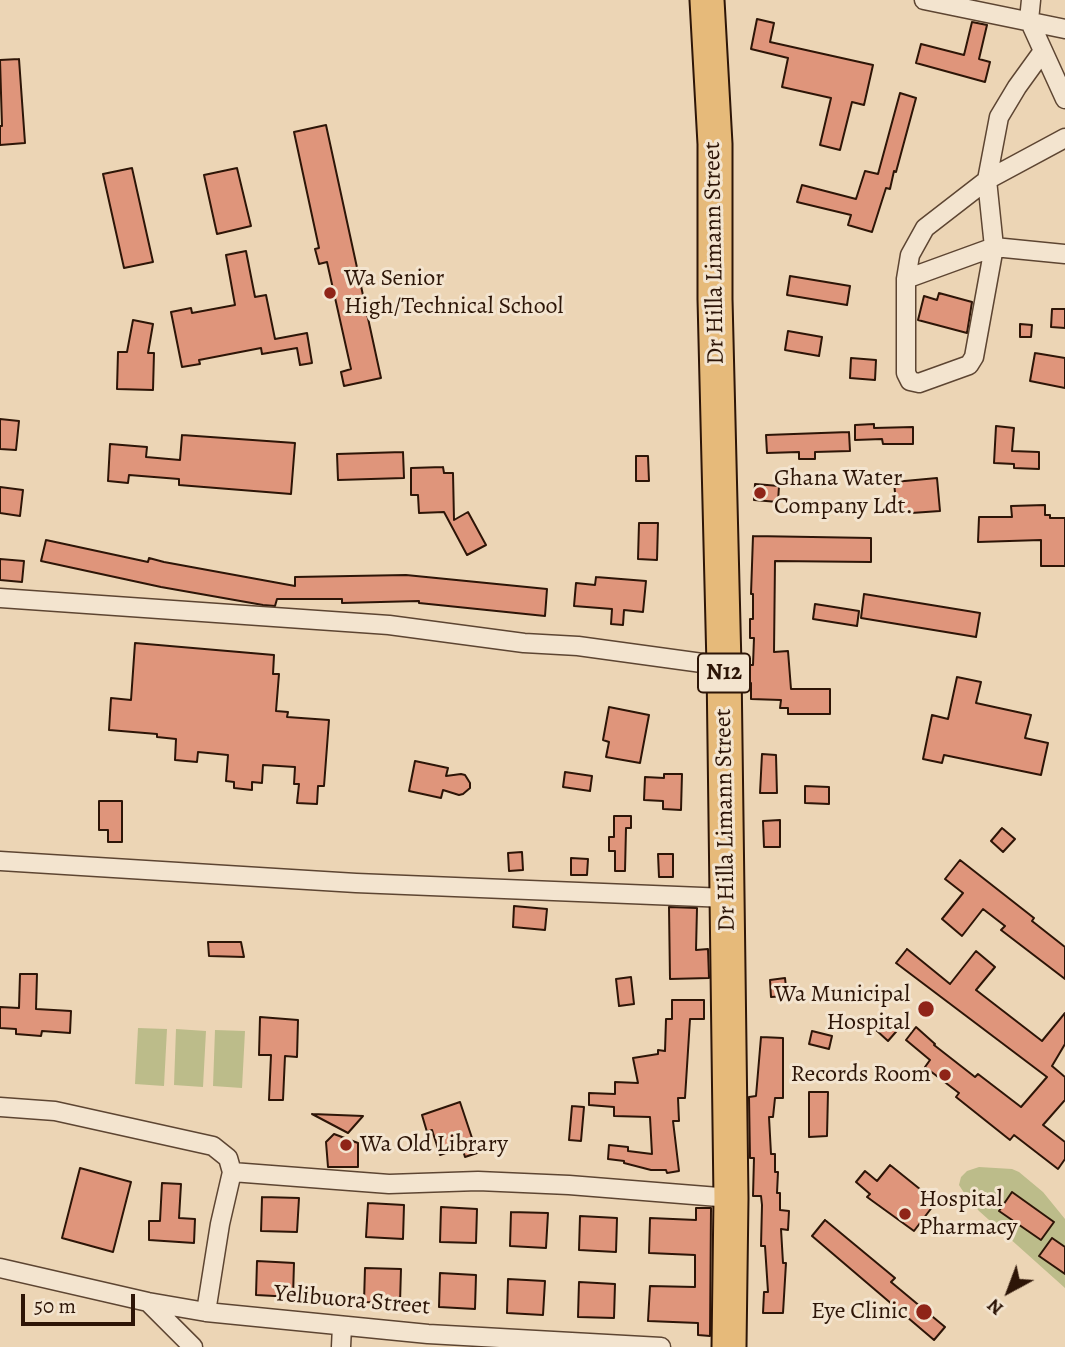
<!DOCTYPE html>
<style>
body{margin:0}
#map{position:relative;width:1065px;height:1347px;overflow:hidden;background:#ecd5b5;font-family:Alegreya,serif}
canvas{display:block}
.north{position:absolute;left:974px;top:1256px;width:70px;height:70px;-webkit-text-stroke:5px #f3e4cf;paint-order:stroke;rotate:221deg;font-size:19px;font-weight:700;line-height:28px;text-align:center;color:#2d1507}
.north::after{content:'';display:block;margin:auto;width:24px;height:32px;background:#2d1507;clip-path:polygon(50% 0,100% 100%,50% 72%,0 100%)}
.scale{position:absolute;left:21px;top:1294px;width:114px;height:32px;box-sizing:border-box;border:4px solid #2d1507;border-top:0;padding-left:9px;font-size:21px;line-height:24px;white-space:nowrap;color:#2d1507;-webkit-text-stroke:5px #f3e4cf;paint-order:stroke}
</style>
<div id="map">
<canvas width="1065" height="1347"></canvas>
<div class="north">N</div>
<div class="scale">50 m</div>
</div>
<script>
const ctx = document.querySelector('canvas').getContext('2d');
ctx.lineJoin = 'round';
function paint(path, color) { ctx.fillStyle = color; ctx.fill(path, 'evenodd'); }
const poly = rows => new Path2D(rows.map(r => 'M' + r).join(''));
function trace(path, color, width, dash) { ctx.strokeStyle = color; ctx.lineWidth = width; ctx.lineCap = dash ? 'butt' : 'round'; ctx.setLineDash(dash || []); ctx.stroke(path); }
function write(font, color, halo, rows, align = 'center') {
  ctx.font = font + ' Alegreya,serif'; ctx.lineWidth = 6; ctx.setLineDash([]); ctx.textBaseline = 'middle'; ctx.strokeStyle = halo; ctx.fillStyle = color; for (const [text, x, y, turn = 0] of rows) {
    ctx.save(); ctx.translate(x, y); ctx.rotate((+turn || 0) * Math.PI / 180); ctx.textAlign = isNaN(turn) ? turn : align; if (halo) ctx.strokeText(text, 0, 0); ctx.fillText(text, 0, 0); ctx.restore();
  }
}
paint(poly([
 [138,1028,167,1029,164,1086,135,1084],
 [176,1029,206,1031,203,1087,174,1085],
 [215,1030,245,1031,242,1088,213,1086],
 [979,1167,1012,1169,1019,1172,1043,1192,1065,1219,1065,1288,979,1211,966,1196,959,1185,961,1177,967,1171]
]), '#bcbc8a');
const building = poly([
 [757,19,774,23,770,42,873,65,864,105,852,102,840,150,820,145,831,98,782,87,788,58,751,49,757,19],
 [972,22,987,25,979,59,990,62,985,82,916,63,921,44,964,55,972,22],
 [19,59,25,143,0,145,0,126,2,126,0,60,19,59],
 [900,93,916,98,896,172,894,171,890,189,886,188,872,232,848,225,851,215,797,202,802,185,856,199,865,171,878,174,900,93],
 [326,125,381,378,344,386,341,372,351,369,327,262,319,264,315,249,319,248,294,132,326,125],
 [132,168,153,262,124,268,103,174,132,168],
 [237,168,251,226,217,234,204,175,237,168],
 [246,251,255,297,266,295,275,339,307,333,312,363,300,365,297,348,262,354,261,348,199,360,200,364,182,367,171,312,191,308,192,313,235,305,226,255,246,251],
 [790,276,850,286,847,305,787,295,790,276],
 [939,293,972,302,967,333,918,320,924,296,937,300,939,293],
 [1052,309,1065,309,1065,328,1051,327,1052,309],
 [133,320,153,324,148,353,154,353,153,390,117,389,118,352,127,352,133,320],
 [1020,324,1032,325,1031,337,1020,337,1020,324],
 [788,331,822,337,819,356,785,350,788,331],
 [1035,353,1065,358,1065,388,1030,381,1035,353],
 [851,358,876,360,875,380,850,378,851,358],
 [0,419,19,421,16,450,0,449,0,419],
 [874,424,874,428,913,427,913,444,883,444,882,439,855,440,855,425,874,424],
 [996,426,1014,428,1012,451,1039,452,1039,469,1014,468,1014,464,994,463,996,426],
 [849,432,850,451,815,452,815,459,799,459,799,452,767,453,766,435,849,432],
 [182,435,295,443,291,494,179,485,179,479,129,475,128,483,108,481,110,444,147,447,146,457,180,460,182,435],
 [403,452,404,478,338,480,337,454,403,452],
 [636,456,648,456,649,481,636,481,636,456],
 [443,467,444,473,453,473,454,520,468,512,486,545,467,555,444,512,419,513,418,495,411,495,411,468,443,467],
 [937,478,940,511,897,514,894,482,937,478],
 [755,484,779,486,778,502,754,500,755,484],
 [0,487,23,490,20,516,0,513,0,487],
 [1045,505,1045,515,1050,515,1050,518,1065,518,1065,566,1041,566,1041,540,978,542,979,517,1012,517,1011,506,1045,505],
 [639,523,658,523,657,560,638,559,639,523],
 [753,536,871,538,871,562,775,561,774,652,788,651,791,689,830,689,830,714,788,714,788,708,780,708,781,700,751,699,751,683,744,683,745,665,753,665,754,638,750,638,750,619,753,619,753,594,751,594,753,536],
 [46,540,148,562,149,558,164,562,295,586,295,577,406,575,547,589,545,616,419,603,419,601,342,603,342,599,277,599,275,606,263,605,161,587,41,561,46,540],
 [0,559,24,561,22,582,0,580,0,559],
 [596,577,646,581,643,612,624,610,623,625,611,624,612,609,574,606,576,583,595,585,596,577],
 [864,594,980,613,976,637,861,618,864,594],
 [815,604,859,611,857,626,813,619,815,604],
 [135,643,274,655,273,674,279,674,276,711,288,712,287,717,329,720,324,786,318,786,317,804,297,803,299,784,294,784,295,767,263,765,262,783,252,782,252,790,234,788,234,782,226,781,228,755,198,752,197,762,175,760,176,739,157,737,157,734,109,730,111,698,131,700,135,643],
 [957,677,981,682,976,703,1031,715,1025,738,1048,743,1041,775,944,755,942,763,923,759,932,715,948,719,957,677],
 [609,707,649,715,640,763,606,757,609,742,603,740,609,707],
 [762,754,776,755,777,793,760,793,762,754],
 [415,761,448,768,446,776,461,774,465,775,470,783,470,788,463,794,459,795,443,790,441,798,409,791,415,761],
 [565,772,592,776,590,791,563,787,565,772],
 [664,774,682,774,681,810,663,809,663,801,644,800,645,777,664,778,664,774],
 [805,786,829,787,829,804,805,803,805,786],
 [99,801,122,801,122,842,108,842,108,830,99,830,99,801],
 [614,816,631,816,631,828,626,828,625,871,615,871,615,851,609,851,609,837,614,837,614,816],
 [780,820,780,847,764,847,763,821,780,820],
 [1002,828,1015,839,1003,852,991,841,1002,828],
 [522,852,523,870,509,871,508,853,522,852],
 [658,854,673,854,673,877,659,877,658,854],
 [571,858,588,859,587,875,571,875,571,858],
 [960,860,1034,918,1032,921,1065,947,1065,979,1001,930,1005,926,983,909,962,936,942,919,963,893,945,879,960,860],
 [514,906,547,909,545,930,513,927,514,906],
 [669,907,697,908,696,950,708,949,709,978,670,979,669,907],
 [208,942,241,942,244,957,209,956,208,942],
 [907,949,950,984,976,951,995,967,976,990,1042,1041,1065,1013,1065,1044,1052,1066,1065,1077,1065,1100,1043,1125,1065,1142,1065,1159,1058,1169,1014,1135,1010,1140,956,1097,959,1093,925,1067,930,1060,906,1040,916,1027,935,1044,934,1045,975,1077,978,1074,1021,1107,1047,1077,896,963,907,949],
 [20,974,37,974,36,1009,71,1011,70,1033,42,1031,41,1036,16,1034,16,1029,0,1028,0,1007,19,1008,20,974],
 [631,977,634,1004,619,1006,616,979,631,977],
 [785,978,787,996,771,997,770,980,785,978],
 [672,1000,704,1000,704,1019,690,1019,685,1098,678,1098,679,1121,673,1121,679,1171,667,1173,666,1170,651,1170,624,1163,624,1161,608,1159,609,1145,628,1147,628,1151,652,1154,650,1117,614,1116,614,1107,589,1105,589,1093,615,1094,615,1082,638,1083,633,1058,658,1054,658,1050,665,1051,666,1019,672,1019,672,1000],
 [888,1016,901,1026,888,1041,876,1030,888,1016],
 [260,1017,298,1020,297,1057,285,1056,283,1100,269,1100,271,1055,259,1055,260,1017],
 [812,1031,832,1036,829,1049,809,1044,812,1031],
 [761,1037,783,1038,783,1098,775,1098,773,1117,769,1117,771,1154,775,1154,775,1172,778,1172,777,1193,780,1193,780,1210,789,1211,788,1230,781,1229,783,1263,786,1263,783,1313,763,1313,764,1292,768,1292,765,1246,761,1246,762,1205,761,1196,753,1196,754,1158,750,1158,749,1097,756,1096,761,1037],
 [809,1092,828,1092,827,1136,809,1137,809,1092],
 [460,1102,477,1153,465,1157,462,1147,440,1155,432,1130,427,1132,422,1115,460,1102],
 [572,1106,584,1107,581,1141,569,1140,572,1106],
 [312,1114,363,1116,348,1133,312,1114],
 [334,1134,358,1143,358,1167,328,1167,326,1142,334,1134],
 [890,1165,936,1202,914,1231,867,1197,870,1194,856,1182,865,1171,877,1181,890,1165],
 [80,1168,131,1182,113,1252,62,1238,80,1168],
 [162,1183,181,1184,179,1218,195,1219,194,1243,149,1240,149,1221,160,1221,162,1183],
 [1012,1192,1054,1222,1041,1240,999,1211,1012,1192],
 [262,1197,299,1198,297,1232,261,1231,262,1197],
 [368,1203,404,1205,403,1239,366,1237,368,1203],
 [441,1207,477,1209,476,1243,440,1242,441,1207],
 [696,1208,711,1208,710,1336,698,1335,698,1323,648,1321,650,1286,695,1287,695,1255,649,1253,650,1218,696,1220,696,1208],
 [511,1212,548,1213,546,1248,510,1246,511,1212],
 [580,1216,617,1218,616,1252,579,1250,580,1216],
 [825,1220,895,1278,891,1282,945,1327,934,1340,812,1236,825,1220],
 [1052,1238,1065,1247,1065,1274,1039,1256,1052,1238],
 [257,1261,294,1263,293,1297,256,1295,257,1261],
 [365,1268,401,1269,400,1303,364,1302,365,1268],
 [440,1273,476,1275,475,1309,439,1307,440,1273],
 [508,1279,545,1281,543,1315,507,1313,508,1279],
 [579,1282,615,1284,614,1318,578,1317,579,1282]
]);
paint(building, '#df957b');
trace(building, '#2d1507', 2);
const street = poly([
 [924,0,1065,29],
 [1031,0,1029,20,1065,99],
 [1043,51,1017,87,999,117,987,180,994,247,974,357,969,365,919,383,910,381,906,373,906,279,910,255,925,228,987,180,1065,138],
 [906,279,994,247,1065,254],
 [0,598,389,625,524,643,578,646,724,666],
 [0,861,356,883,727,898],
 [0,1107,55,1111,213,1146,228,1158,232,1172,220,1224,206,1312],
 [232,1172,389,1184,478,1181,569,1185,731,1198],
 [0,1268,148,1302,206,1312,428,1334,661,1347],
 [148,1302,193,1347],
 [341,1347,342,1326]
]);
const highway = poly([
 [707,0,715,144,715,299,724,666,731,1198,729,1347]
]);
trace(street, '#5d4532', 21);
trace(highway, '#2d1507', 37);
trace(street, '#f3e4cf', 18);
trace(highway, '#e6ba7a', 33);
for (const [x, y, r, color] of [
 [330,293,7,"#8f2418"],
 [760,493,7,"#8f2418"],
 [926,1009,9,"#8f2418"],
 [945,1075,7,"#8f2418"],
 [346,1145,7,"#8f2418"],
 [905,1214,7,"#8f2418"],
 [924,1312,9,"#8f2418"]
]) { const dot = new Path2D(); dot.arc(x, y, r, 0, 2 * Math.PI); ctx.fillStyle = color; ctx.fill(dot); trace(dot, '#f3e4cf', 2.5); }
for (const [x, y, w] of [
 [724,673,52]
]) { const box = new Path2D(); box.roundRect(x - w / 2, y - 19.5, w, 39, 5); ctx.fillStyle = '#f3e4cf'; ctx.fill(box); trace(box, '#2d1507', 2); }
write('bold 23px', '#2d1507', null, [
 ["N12",724,673]
]);
write('24px', '#2d1507', '#f3e4cf', [
 ["Dr Hilla Limann Street",715,253,-91],
 ["Dr Hilla Limann Street",726,820,-91],
 ["Yelibuora Street",352,1301,5]
]);
write('24px', '#2d1507', '#f3e4cf', [
 ["Wa Senior",344,279],
 ["High/Technical School",344,307],
 ["Ghana Water",774,479],
 ["Company Ldt.",774,507],
 ["Wa Municipal",910,995,"right"],
 ["Hospital",910,1023,"right"],
 ["Records Room",931,1075,"right"],
 ["Wa Old Library",360,1145],
 ["Hospital",919,1200],
 ["Pharmacy",919,1228],
 ["Eye Clinic",908,1312,"right"]
], 'left');
</script>
